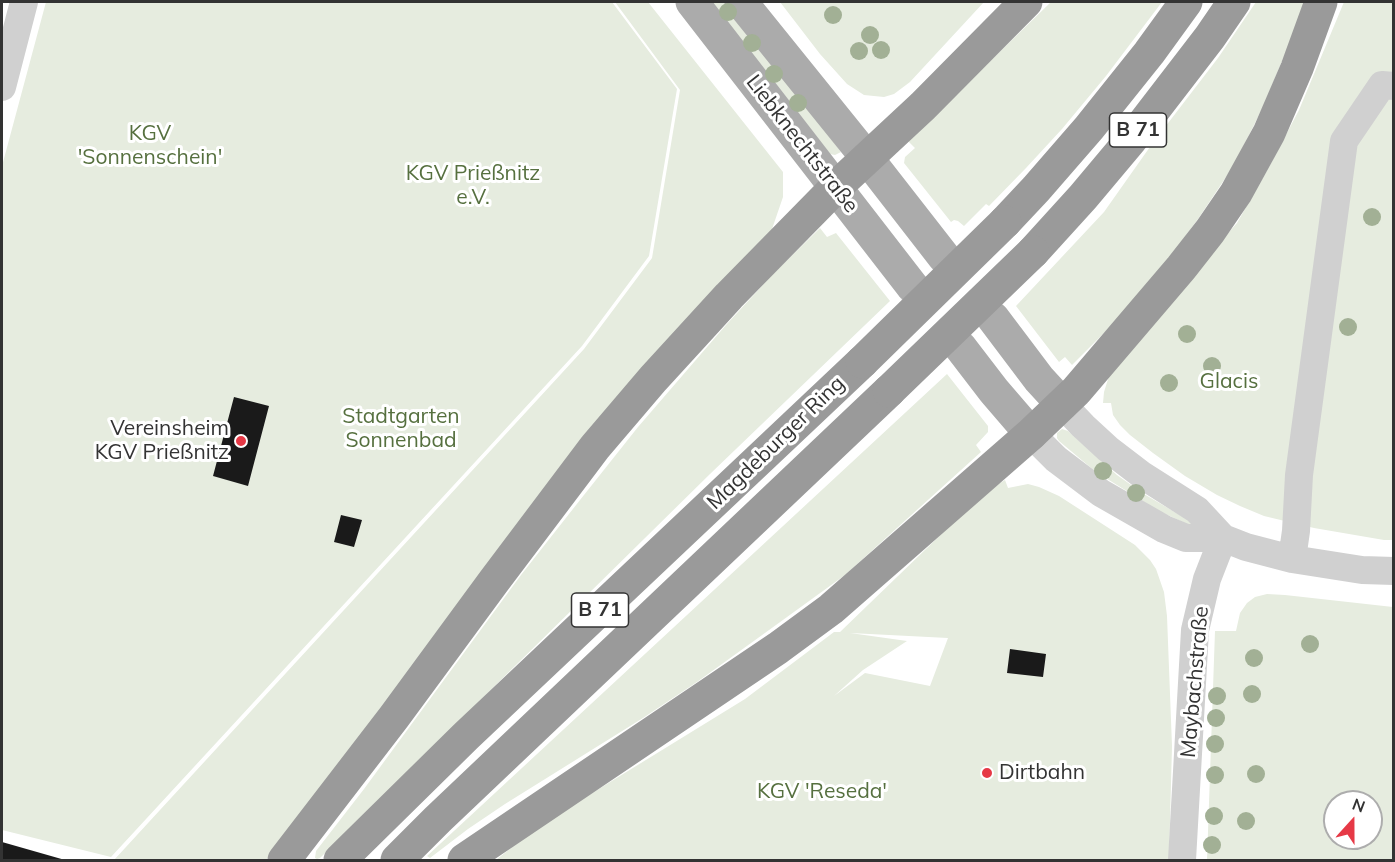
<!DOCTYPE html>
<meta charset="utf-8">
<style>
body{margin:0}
#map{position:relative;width:1395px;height:862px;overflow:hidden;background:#fff;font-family:Mulish,sans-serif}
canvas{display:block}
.frame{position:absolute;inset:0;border:3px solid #333;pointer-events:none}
.north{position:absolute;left:1323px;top:790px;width:60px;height:60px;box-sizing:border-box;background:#fff;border:2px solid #adadad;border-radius:50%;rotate:21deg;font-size:16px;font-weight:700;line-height:24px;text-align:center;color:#333}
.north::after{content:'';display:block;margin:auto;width:21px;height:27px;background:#e63946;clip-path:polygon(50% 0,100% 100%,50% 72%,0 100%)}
</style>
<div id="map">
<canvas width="1395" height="862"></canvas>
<div class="frame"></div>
<div class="north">N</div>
</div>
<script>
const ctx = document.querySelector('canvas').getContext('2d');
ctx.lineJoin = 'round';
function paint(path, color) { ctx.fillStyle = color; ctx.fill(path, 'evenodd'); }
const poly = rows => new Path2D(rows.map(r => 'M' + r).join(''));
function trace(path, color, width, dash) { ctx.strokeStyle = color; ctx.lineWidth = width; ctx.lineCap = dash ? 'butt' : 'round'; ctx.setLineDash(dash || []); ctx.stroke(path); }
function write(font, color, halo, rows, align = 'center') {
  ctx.font = font + ' Mulish,sans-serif'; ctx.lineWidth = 6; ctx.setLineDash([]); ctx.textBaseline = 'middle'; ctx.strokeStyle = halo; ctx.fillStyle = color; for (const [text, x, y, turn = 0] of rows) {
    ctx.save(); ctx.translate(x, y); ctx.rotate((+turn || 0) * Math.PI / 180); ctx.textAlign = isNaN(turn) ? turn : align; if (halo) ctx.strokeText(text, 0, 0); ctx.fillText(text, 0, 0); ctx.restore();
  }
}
paint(poly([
 [46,2,612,2,677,89,649,256,582,346,111,857,2,830,2,166],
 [615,2,648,2,783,172,783,197,771,232,579,451,266,860,114,860,584,349,652,258,680,90],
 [711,2,729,2,841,152,835,155,830,154],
 [780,2,984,2,910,82,894,94,884,97,864,95,847,84,820,54],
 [1051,2,1162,2,1106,76,1062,129,1026,168,989,206,986,204,964,226,958,221,954,220,951,222,904,163,905,157,915,148,908,141],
 [1256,2,1305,2,1292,37,1262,109,1234,165,1198,219,1164,265,1116,321,1072,365,1065,357,1059,362,1016,306,1104,212,1152,144,1218,58],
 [1344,2,1393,2,1393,540,1384,540,1314,528,1264,516,1240,506,1217,495,1185,476,1153,453,1130,435,1120,425,1113,415,1111,403,1103,403,1104,392,1109,376,1124,352,1237,223,1269,167,1299,110],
 [820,228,827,237,836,233,890,301,710,474,320,858,317,859,315,858,316,851,364,789,521,575,580,500,638,427,726,325,772,275],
 [947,374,988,426,988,432,976,445,981,452,845,575,776,625,697,682,643,718,505,804,468,829,430,858,427,856],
 [1062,429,1068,431,1117,475,1144,494,1190,521,1191,524,1189,525,1159,511,1096,472,1059,441,1057,438,1057,433],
 [1005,480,1008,488,1028,484,1039,487,1059,496,1135,545,1150,560,1156,569,1164,592,1167,616,1172,746,1169,860,496,860,537,827,745,699,834,632,840,632,985,492],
 [850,633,948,638,930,686,865,673,834,696,863,670,907,641],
 [1267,594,1285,595,1393,607,1393,860,1207,860,1215,631,1236,631,1240,613,1247,603,1255,597],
 [1335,802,1371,802,1371,838,1335,838]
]), '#e6ecdf');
paint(poly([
 [234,397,269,406,248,486,213,476],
 [341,515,362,520,354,547,334,542],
 [1010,649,1046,654,1043,677,1007,673],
 [2,842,65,860,2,860]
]), '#1a1a1a');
trace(poly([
 [912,286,961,348]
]), '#d6d6d6', 33, [33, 16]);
trace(poly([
 [2,87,24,2],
 [1062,404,1083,426,1108,449,1142,475,1197,510,1223,538],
 [1031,434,1056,459,1101,493,1164,529,1186,538,1223,538,1246,547,1292,559,1362,570,1394,571],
 [1292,559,1296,531,1299,475,1344,141,1382,85,1394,86],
 [1182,860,1195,630,1207,579,1223,538]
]), '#d0d0d0', 28);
trace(poly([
 [692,2,912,286],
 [741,2,867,158,944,257],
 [993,318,1039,379,1062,404],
 [961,348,994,391,1031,434]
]), '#ababab', 33);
trace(poly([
 [1005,222,1036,189,1089,128,1149,53,1186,2],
 [1033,252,1083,197,1130,141,1210,37,1234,2],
 [284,860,394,717,494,581,595,447,653,379,729,296,836,187,923,106,1026,2],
 [340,860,466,736,862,362],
 [397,860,438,819,889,391],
 [464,860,778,648,831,609,1031,434,1076,391,1181,268,1210,231,1236,193,1269,133,1297,68,1321,2]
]), '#9a9a9a', 33);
trace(poly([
 [862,362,1005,222],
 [889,391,1033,252]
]), '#9a9a9a', 33);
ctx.fillStyle = '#a2b095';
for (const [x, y] of [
 [728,12],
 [833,15],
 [870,35],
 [752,43],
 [881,50],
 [859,51],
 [774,74],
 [798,103],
 [1372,217],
 [1348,327],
 [1187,334],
 [1212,366],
 [1169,383],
 [1103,471],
 [1136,493],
 [1310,644],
 [1254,658],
 [1252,694],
 [1217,696],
 [1216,718],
 [1215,744],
 [1256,774],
 [1215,775],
 [1214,816],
 [1246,821],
 [1212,845]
]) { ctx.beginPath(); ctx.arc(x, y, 9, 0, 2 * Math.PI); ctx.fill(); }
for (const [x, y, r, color] of [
 [241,441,6,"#e63946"],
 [987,773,6,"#e63946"]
]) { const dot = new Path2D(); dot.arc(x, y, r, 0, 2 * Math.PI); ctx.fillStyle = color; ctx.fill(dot); trace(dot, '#fff', 2); }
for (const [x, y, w] of [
 [1138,130,57],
 [600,610,57]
]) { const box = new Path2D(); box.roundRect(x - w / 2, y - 17, w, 34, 4.5); ctx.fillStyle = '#fff'; ctx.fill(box); trace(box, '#333', 1.5); }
write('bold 20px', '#333', null, [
 ["B 71",1138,130],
 ["B 71",600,610]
]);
write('21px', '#56703f', '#fff', [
 ["KGV",150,134],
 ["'Sonnenschein'",150,158],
 ["KGV Prießnitz",473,174],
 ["e.V.",473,198],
 ["Glacis",1229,382],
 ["Stadtgarten",401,417],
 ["Sonnenbad",401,441],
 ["KGV 'Reseda'",822,792]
]);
write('21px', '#333', '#fff', [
 ["Liebknechtstraße",802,144,52],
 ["Magdeburger Ring",776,443,-44],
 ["Maybachstraße",1195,682,-85]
]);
write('21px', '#333', '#fff', [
 ["Vereinsheim",229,429],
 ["KGV Prießnitz",229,453],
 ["Dirtbahn",999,773,"left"]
], 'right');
</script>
